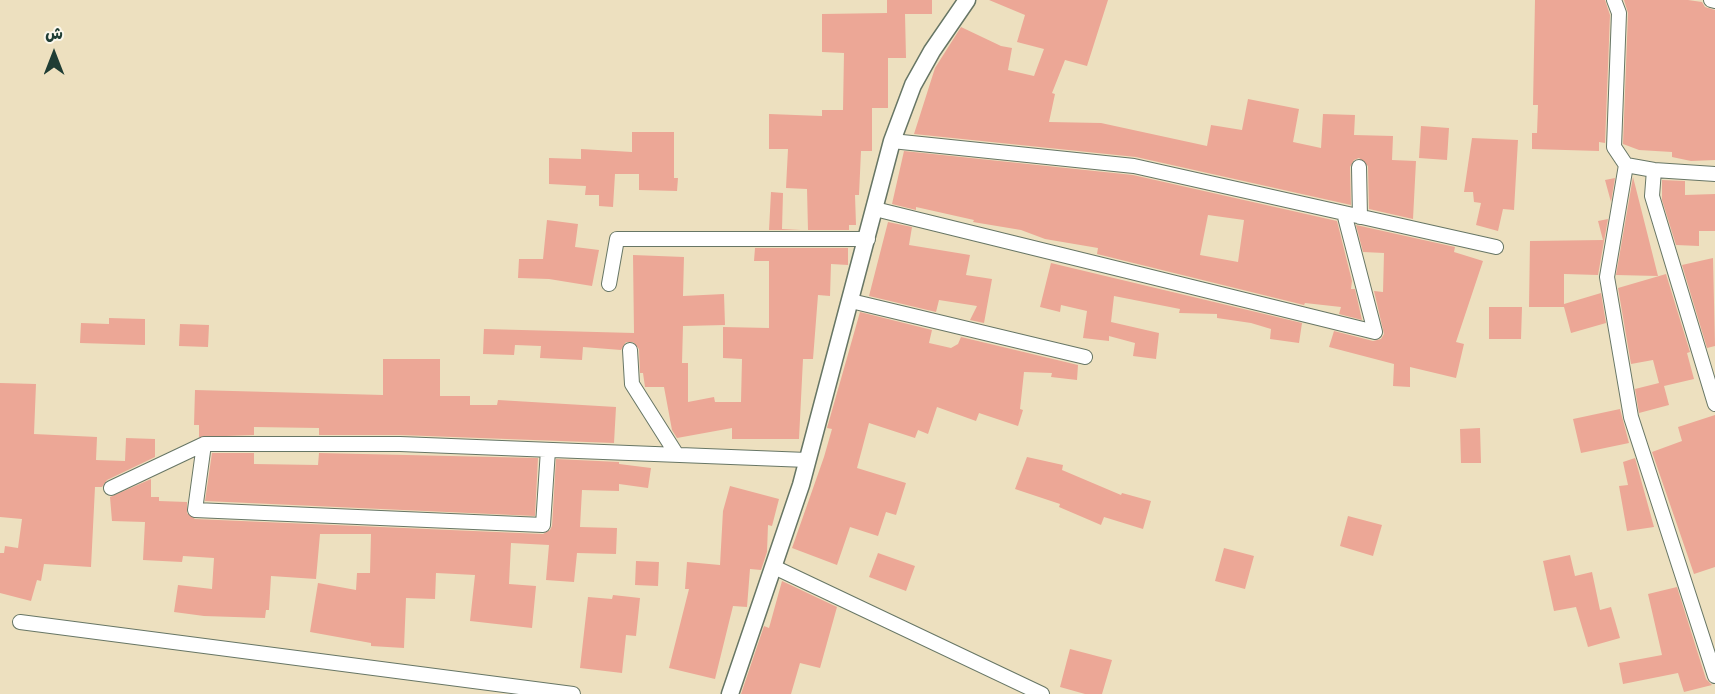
<!DOCTYPE html>
<meta charset="utf-8">
<style>
body{margin:0}
#map{position:relative;width:1715px;height:694px;overflow:hidden;background:#ede0bf;font-family:Dekko,"Playpen Sans Arabic",sans-serif}
canvas{display:block}
.north{position:absolute;left:24px;top:24px;width:60px;height:60px;-webkit-text-stroke:4px #fbf7ec;paint-order:stroke;rotate:0deg;font-size:16px;font-weight:700;line-height:24px;text-align:center;color:#1f3d34}
.north::after{content:'';display:block;margin:auto;width:21px;height:27px;background:#1f3d34;clip-path:polygon(50% 0,100% 100%,50% 72%,0 100%)}
</style>
<div id="map">
<canvas width="1715" height="694"></canvas>
<div class="north">ش</div>
</div>
<script>
const ctx = document.querySelector('canvas').getContext('2d');
ctx.lineJoin = 'round';
function paint(path, color) { ctx.fillStyle = color; ctx.fill(path, 'evenodd'); }
const poly = rows => new Path2D(rows.map(r => 'M' + r).join(''));
function trace(path, color, width, dash) { ctx.strokeStyle = color; ctx.lineWidth = width; ctx.lineCap = dash ? 'butt' : 'round'; ctx.setLineDash(dash || []); ctx.stroke(path); }
paint(poly([
 [887,0,932,0,932,14,905,14,906,58,888,58,888,108,872,108,872,151,861,151,859,195,855,195,856,225,849,225,849,230,808,230,807,189,786,188,788,149,769,149,769,114,822,116,822,110,843,110,844,53,822,52,822,14,887,13],
 [989,0,1108,0,1087,66,1065,60,1052,93,1055,94,1049,122,1101,123,1207,146,1211,125,1242,130,1248,99,1299,109,1293,142,1321,148,1323,114,1355,115,1354,135,1393,136,1392,160,1416,161,1413,219,1369,209,1368,166,1359,158,1354,160,1350,167,1351,205,1136,157,914,134,935,68,961,27,1001,46,1012,48,1008,70,1034,76,1044,49,1017,42,1025,15],
 [1535,0,1605,0,1610,15,1605,143,1599,142,1599,151,1532,149,1532,133,1537,133,1538,105,1533,105],
 [1624,0,1688,0,1702,2,1705,7,1715,10,1715,160,1691,161,1672,157,1672,152,1639,150,1623,144,1628,13],
 [1421,126,1449,128,1447,160,1419,158],
 [632,132,674,132,674,178,678,178,677,191,639,190,639,174,615,174,613,207,599,206,599,195,585,195,586,186,549,184,549,158,581,159,581,149,632,152],
 [1472,138,1518,140,1514,210,1503,209,1498,231,1476,225,1481,203,1474,202,1473,192,1464,192],
 [904,151,1133,175,1337,221,1352,281,1351,289,1355,289,1362,320,1339,314,1341,307,1305,303,1304,305,1097,254,1098,248,1045,239,1021,230,973,222,974,220,916,207,916,210,892,204],
 [1208,215,1244,220,1238,262,1200,255],
 [1633,177,1654,260,1658,276,1616,275],
 [1615,178,1611,202,1605,180],
 [1662,180,1685,181,1685,195,1715,194,1715,231,1699,231,1699,246,1676,245,1662,200],
 [771,192,783,193,782,229,801,230,769,230],
 [1608,219,1598,275,1564,274,1564,304,1601,293,1606,323,1571,333,1564,307,1529,307,1530,241,1603,240,1598,221],
 [547,220,578,224,575,247,599,250,592,286,549,279,518,278,519,259,543,259],
 [888,222,912,227,909,245,970,255,966,275,992,279,984,323,970,320,977,306,939,300,936,312,869,296],
 [1356,225,1455,247,1454,252,1483,261,1456,342,1464,344,1456,378,1410,367,1410,387,1393,386,1394,364,1329,347,1334,331,1373,341,1381,339,1384,334,1374,291,1383,292,1384,253,1363,252],
 [755,248,848,248,848,265,831,264,830,296,818,295,813,359,803,359,799,439,732,439,732,428,677,438,672,430,664,387,645,387,643,373,640,373,639,349,633,342,626,342,621,350,583,347,582,360,540,358,541,346,515,345,514,355,483,354,484,329,634,333,633,255,684,257,683,296,724,294,725,325,683,326,682,363,688,363,688,402,714,397,715,402,741,402,742,359,723,358,723,327,769,328,769,261,754,261],
 [1713,258,1715,346,1707,348,1682,265],
 [1051,263,1302,323,1299,343,1270,339,1271,329,1251,323,1217,318,1217,314,1179,313,1180,309,1114,296,1111,322,1159,333,1156,359,1133,356,1135,343,1109,336,1109,341,1083,338,1087,311,1061,305,1060,312,1040,307],
 [1666,274,1690,352,1687,353,1694,379,1664,386,1669,405,1639,413,1635,389,1659,383,1653,360,1631,364,1618,288],
 [1489,307,1522,307,1521,339,1489,339],
 [860,312,932,330,929,343,951,348,958,344,961,337,1078,365,1077,380,1051,377,1052,373,1024,372,1020,409,1023,410,1018,426,979,413,976,421,937,407,928,434,918,430,915,438,869,423,857,468,906,483,896,515,886,512,878,536,850,527,837,565,792,548,824,457,832,429,827,428],
 [109,318,145,319,145,345,80,343,81,323,109,324],
 [180,324,209,325,208,347,179,346],
 [383,359,440,359,440,396,470,396,470,405,497,405,498,400,616,407,614,443,400,435,319,435,319,428,254,427,254,435,199,437,199,425,194,425,195,390,383,395],
 [0,383,36,384,34,434,97,437,96,460,125,461,126,438,155,439,155,457,107,480,102,487,95,487,91,567,44,564,41,581,37,580,31,601,0,593,0,553,4,553,5,546,18,548,22,519,0,517],
 [1620,409,1629,443,1581,453,1573,419],
 [1715,415,1715,567,1694,574,1652,452,1682,441,1678,427],
 [1480,428,1481,463,1461,463,1460,429],
 [212,453,254,453,254,464,318,465,319,453,538,458,535,516,205,501],
 [1027,457,1063,465,1062,470,1121,495,1122,493,1151,501,1143,529,1104,517,1101,525,1059,507,1060,504,1015,489],
 [1635,458,1654,527,1627,531,1619,486,1628,485,1623,462],
 [556,459,619,462,619,464,651,468,648,488,619,484,619,491,582,490,580,527,617,528,616,554,577,553,574,582,546,580,549,545,511,543,509,584,536,586,532,628,470,621,475,575,436,573,435,599,406,598,404,648,371,646,371,643,310,632,318,583,356,590,357,573,370,573,371,534,320,534,316,579,271,576,269,610,266,610,265,618,204,616,174,612,178,585,212,589,214,558,183,556,182,562,143,560,145,522,112,521,110,497,151,479,151,497,159,497,159,501,187,502,187,513,195,519,543,534,550,530,552,526],
 [730,486,779,499,772,526,768,525,767,552,761,570,750,569,747,607,733,606,715,679,669,668,689,589,685,589,687,562,720,565,723,511],
 [1348,516,1382,525,1373,556,1340,546],
 [1224,548,1254,556,1245,589,1215,581],
 [878,553,915,566,906,591,869,577],
 [1570,555,1575,576,1592,572,1600,610,1611,607,1620,638,1588,647,1576,607,1554,611,1543,561],
 [636,561,659,562,658,586,635,585],
 [782,581,837,607,820,668,800,663,791,694,741,694,764,626,769,628],
 [1677,587,1706,679,1712,685,1684,692,1678,673,1623,684,1619,663,1662,655,1648,594],
 [613,595,640,598,636,636,626,635,622,673,580,668,588,597,612,599],
 [1070,649,1112,660,1102,694,1085,694,1060,687]
]), '#eca796');
const minor = poly([
 [1614,0,1619,13,1614,147,1626,165,1654,170,1715,174],
 [1711,0,1715,1],
 [892,141,1134,166,1496,247],
 [1626,165,1607,277,1631,417,1715,676],
 [1359,167,1360,217],
 [1654,170,1652,196,1715,404],
 [875,209,1375,332,1344,213],
 [609,284,617,239,868,239],
 [851,301,1085,357],
 [630,350,632,384,677,455],
 [204,444,195,510,543,525,548,450],
 [111,488,204,444,400,444,807,460],
 [774,567,1042,694],
 [20,622,573,694]
]);
const tertiary = poly([
 [730,694,801,485,892,141,913,85,932,51,967,0]
]);
trace(minor, '#677665', 16);
trace(tertiary, '#677665', 19);
trace(minor, '#fff', 14);
trace(tertiary, '#fff', 16);
</script>
